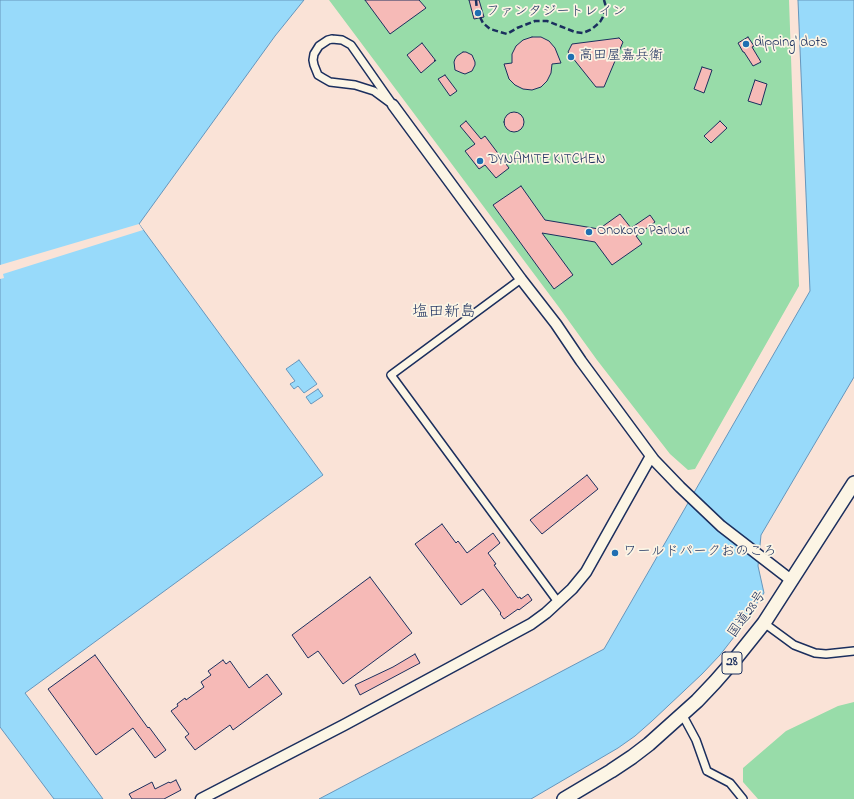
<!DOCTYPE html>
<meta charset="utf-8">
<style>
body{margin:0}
canvas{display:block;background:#fae3d7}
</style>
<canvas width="854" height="799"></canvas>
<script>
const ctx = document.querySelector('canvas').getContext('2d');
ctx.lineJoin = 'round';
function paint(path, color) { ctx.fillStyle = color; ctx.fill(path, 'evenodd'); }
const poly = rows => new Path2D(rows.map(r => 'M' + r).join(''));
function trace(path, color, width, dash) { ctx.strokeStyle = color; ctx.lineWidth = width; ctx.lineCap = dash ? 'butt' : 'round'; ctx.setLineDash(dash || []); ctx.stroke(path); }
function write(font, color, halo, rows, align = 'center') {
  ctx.font = font + ' "Indie Flower","Klee One",sans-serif'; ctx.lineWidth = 3.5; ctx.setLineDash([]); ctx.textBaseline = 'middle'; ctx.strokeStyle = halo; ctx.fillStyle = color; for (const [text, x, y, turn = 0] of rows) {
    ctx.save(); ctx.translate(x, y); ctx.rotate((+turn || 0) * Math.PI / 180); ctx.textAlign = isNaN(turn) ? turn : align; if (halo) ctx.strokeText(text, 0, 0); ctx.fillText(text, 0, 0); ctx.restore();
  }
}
paint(poly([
 [329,0,789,0,799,286,695,469,688,470,670,454,597,360,558,306],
 [854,702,854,799,758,799,743,782,743,768,786,731,838,706]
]), '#98dca9');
const water = poly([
 [0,0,304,0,275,36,139,224,323,475,25,693,103,799,54,799,0,727,0,0],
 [798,0,854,0,854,377,761,535,758,566,764,593,734,637,720,655,702,674,652,721,635,736,618,748,531,799,319,799,604,649,810,291,798,0],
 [299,360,317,384,304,393,298,386,294,389,290,384,295,381,286,369,299,360],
 [318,389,323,396,311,404,306,397,318,389]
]);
paint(water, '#98dafa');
trace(water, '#6696bc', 1);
paint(poly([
 [139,224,143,230,3,274,4,278,0,279,0,265]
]), '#fae3d7');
const building = poly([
 [365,0,419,0,426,8,390,34,365,0],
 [469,0,479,0,484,17,474,19,469,0],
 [532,37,541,37,549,41,555,48,561,63,552,64,551,73,547,81,541,87,532,90,523,89,515,85,509,79,504,64,512,63,512,54,516,46,523,40,532,37],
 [748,37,754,46,752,47,761,62,753,66,744,52,743,52,738,43,748,37],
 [619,38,623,42,604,87,596,87,568,52,572,44,619,38],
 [422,43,436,61,434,60,435,61,421,73,407,55,422,43],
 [463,52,466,52,472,55,475,62,475,65,472,71,465,74,462,73,455,70,454,62,455,59,457,56,463,52],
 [702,67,712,70,704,93,694,89,702,67],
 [445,75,457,91,450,96,438,79,445,75],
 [755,80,767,84,761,105,748,101,755,80],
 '504 122a10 10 0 1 1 20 0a10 10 0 1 1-20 0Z',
 [466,121,481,139,485,136,509,168,496,178,485,165,479,169,465,151,475,144,460,126,466,121],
 [720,121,727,128,711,143,704,136,720,121],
 [521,186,545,220,599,229,620,214,631,228,650,215,655,222,636,236,642,244,612,265,595,242,542,233,573,275,554,289,493,205,521,186],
 [587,475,598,489,542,534,530,520,587,475],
 [442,524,456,543,458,541,467,553,493,533,500,543,488,553,496,564,494,565,518,598,520,597,521,599,528,594,532,600,519,610,518,609,504,619,500,614,501,613,483,589,461,605,415,544,442,524],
 [370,577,412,633,343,684,318,651,308,658,292,635,370,577],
 [415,654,420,663,360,695,355,685,393,667,415,654],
 [95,655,148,728,149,727,166,750,155,758,133,728,96,755,48,689,95,655],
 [223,660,226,664,230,661,249,688,267,674,282,694,233,730,230,725,195,750,185,737,189,734,171,711,178,706,177,704,185,698,186,700,204,687,201,682,211,675,208,671,223,660],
 [176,780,181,790,164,799,132,799,129,794,152,782,155,789,169,782,170,783,176,780]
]);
paint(building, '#f6bab7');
trace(building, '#1b2f5e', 1);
const street = poly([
 [332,39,342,40,351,45,393,105,374,91,355,85,330,82,323,78,318,75,314,65,313,60,314,54,319,46,328,40,332,39],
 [521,279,391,375,558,602],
 [764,623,794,645,815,653,826,654,854,651],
 [682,714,696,740,707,771,730,783,743,799]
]);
const secondary = poly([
 [393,105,521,279,556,324,581,361,654,460,680,487,721,526,791,580],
 [201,799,344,725,531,624,546,613,572,589,586,572,651,456]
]);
const highway = poly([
 [564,799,611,771,632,757,649,744,697,701,715,682,736,658,764,623,854,483]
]);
trace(street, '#1b2f5e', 10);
trace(secondary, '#1b2f5e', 13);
trace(highway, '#1b2f5e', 16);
trace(street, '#fcf5e5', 7);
trace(secondary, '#fcf5e5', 10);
trace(highway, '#fcf5e5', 13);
trace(poly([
 [476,0,477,11,483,23,490,29,507,34,517,28,535,21,547,21,575,32,583,33,592,29,600,22,604,15,606,7,604,0]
]), '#1b2f5e', 2.5, [6, 3]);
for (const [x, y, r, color] of [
 [478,13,4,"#1f6fb2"],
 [746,44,4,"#1f6fb2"],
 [571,57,4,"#1f6fb2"],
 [480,161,4,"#1f6fb2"],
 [589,232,4,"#1f6fb2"],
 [615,553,4,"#1f6fb2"]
]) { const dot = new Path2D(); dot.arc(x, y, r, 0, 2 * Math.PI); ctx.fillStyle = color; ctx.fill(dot); trace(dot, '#fcf5e5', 1.5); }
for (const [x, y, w] of [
 [732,663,20]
]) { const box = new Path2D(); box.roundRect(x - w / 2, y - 11, w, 22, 3); ctx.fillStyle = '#fcf5e5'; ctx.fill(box); trace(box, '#1b2f5e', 1); }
write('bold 13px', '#1b2f5e', null, [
 ["28",732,663]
]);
write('14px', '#1b2f5e', '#fcf5e5', [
 ["ファンタジートレイン",486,13],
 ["dipping' dots",754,44],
 ["高田屋嘉兵衛",579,57],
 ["DYNAMITE KITCHEN",488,161],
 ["Onokoro Parlour",597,232],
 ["ワールドパークおのころ",623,553]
], 'left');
write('14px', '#1b2f5e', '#fcf5e5', [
 ["国道28号",748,615,-54]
]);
write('16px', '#1b2f5e', '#fcf5e5', [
 ["塩田新島",444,313]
]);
</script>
